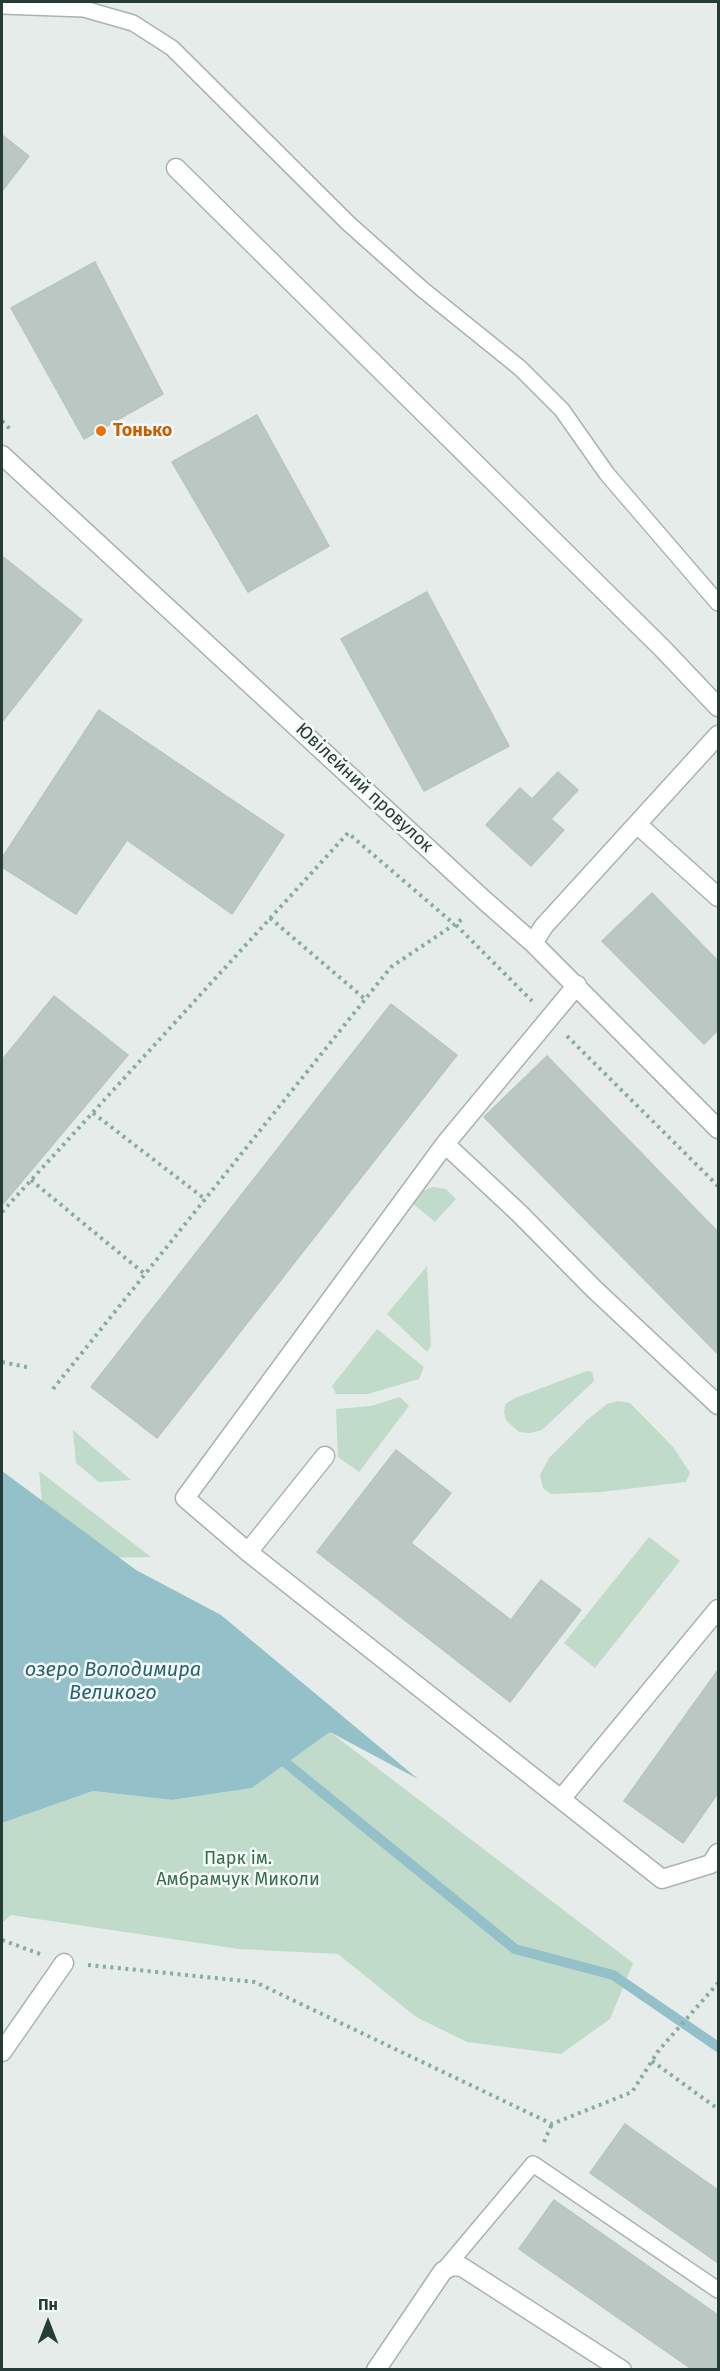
<!DOCTYPE html>
<meta charset="utf-8">
<style>
body{margin:0}
#map{position:relative;width:720px;height:2371px;overflow:hidden;background:#e5ece9;font-family:"Fira Sans",sans-serif}
canvas{display:block}
.frame{position:absolute;inset:0;border:3px solid #263c37;pointer-events:none}
.north{position:absolute;left:18px;top:2293px;width:60px;height:60px;-webkit-text-stroke:4px #f5f9f7;paint-order:stroke;rotate:0deg;font-size:16px;font-weight:700;line-height:24px;text-align:center;color:#263c37}
.north::after{content:'';display:block;margin:auto;width:21px;height:27px;background:#263c37;clip-path:polygon(50% 0,100% 100%,50% 72%,0 100%)}
</style>
<div id="map">
<canvas width="720" height="2371"></canvas>
<div class="frame"></div>
<div class="north">Пн</div>
</div>
<script>
const ctx = document.querySelector('canvas').getContext('2d');
ctx.lineJoin = 'round';
function paint(path, color) { ctx.fillStyle = color; ctx.fill(path, 'evenodd'); }
const poly = rows => new Path2D(rows.map(r => 'M' + r).join(''));
function trace(path, color, width, dash) { ctx.strokeStyle = color; ctx.lineWidth = width; ctx.lineCap = dash ? 'butt' : 'round'; ctx.setLineDash(dash || []); ctx.stroke(path); }
function write(font, color, halo, rows, align = 'center') {
  ctx.font = font + ' "Fira Sans",sans-serif'; ctx.lineWidth = 5; ctx.setLineDash([]); ctx.textBaseline = 'middle'; ctx.strokeStyle = halo; ctx.fillStyle = color; for (const [text, x, y, turn = 0] of rows) {
    ctx.save(); ctx.translate(x, y); ctx.rotate((+turn || 0) * Math.PI / 180); ctx.textAlign = isNaN(turn) ? turn : align; if (halo) ctx.strokeText(text, 0, 0); ctx.fillText(text, 0, 0); ctx.restore();
  }
}
paint(poly([
 [433,1187,446,1189,456,1199,435,1222,411,1202,422,1191],
 [427,1266,431,1346,427,1352,387,1314],
 [377,1329,424,1367,419,1379,368,1394,336,1394,332,1386],
 [587,1371,592,1372,594,1381,542,1430,530,1433,519,1432,506,1420,504,1412,505,1404,515,1398],
 [400,1397,409,1406,359,1472,338,1457,336,1409,371,1406],
 [618,1401,630,1403,673,1447,690,1473,686,1482,601,1492,551,1494,543,1488,540,1475,549,1458,587,1420,607,1404],
 [73,1431,73,1430,131,1480,99,1482,76,1463],
 [39,1471,151,1557,101,1558,43,1512],
 [649,1537,680,1561,595,1668,564,1643],
 [330,1732,633,1963,610,2019,561,2054,467,2042,416,2017,338,1954,239,1949,11,1915,2,1923,2,1823,93,1791,172,1800,252,1788]
]), '#c0dbc9');
paint(poly([
 [2,1471,136,1570,221,1615,418,1779,330,1732,252,1788,172,1800,93,1791,2,1823]
]), '#94c0ca');
trace(poly([
 [274,1758,286,1763,515,1949,613,1975,718,2047]
]), '#94c0ca', 10);
const building = poly([
 [2,135,29,156,2,191,2,135],
 [95,262,163,394,84,439,11,308,95,262],
 [257,415,329,546,248,592,172,462,257,415],
 [2,556,82,620,2,722,2,556],
 [427,592,509,746,424,791,341,639,427,592],
 [99,710,284,835,232,914,127,840,76,914,2,867,2,858,99,710],
 [558,772,578,790,551,819,564,830,531,866,486,825,520,788,532,799,558,772],
 [652,893,718,961,718,1030,704,1044,602,941,652,893],
 [54,996,128,1055,2,1205,2,1060,54,996],
 [391,1004,457,1055,157,1438,91,1387,391,1004],
 [547,1056,718,1232,718,1354,484,1117,547,1056],
 [396,1450,451,1493,411,1543,511,1620,541,1580,581,1610,510,1702,317,1552,396,1450],
 [718,1670,718,1793,683,1843,624,1801,718,1670],
 [625,2124,718,2190,718,2263,590,2173,625,2124],
 [554,2200,718,2315,718,2370,693,2370,519,2249,554,2200]
]);
paint(building, '#bac7c2');
trace(building, '#b8c5c0', 1.5);
const lane = poly([
 [2,6,84,9,133,23,172,48,348,223,422,289,520,368,562,410,607,474,718,603],
 [443,2271,533,2164,718,2290]
]);
const street = poly([
 [176,168,663,649,718,707],
 [2,455,484,900,533,943,718,1129],
 [638,825,718,897],
 [533,943,544,926,718,735],
 [577,985,445,1144,185,1498,248,1552,662,1879,711,1864,718,1853],
 [445,1144,519,1213,594,1289,718,1405],
 [248,1552,325,1456],
 [561,1799,718,1609],
 [2,2052,64,1963],
 [376,2370,443,2271,452,2266,462,2267,622,2370]
]);
trace(lane, '#a8b4b0', 18);
trace(street, '#a8b4b0', 21);
trace(poly([
 [2,421,10,429],
 [270,918,365,999],
 [456,925,532,1001],
 [567,1036,718,1186],
 [93,1113,205,1199],
 [31,1180,146,1275],
 [2,1212,348,833,454,924],
 [2,1362,31,1368],
 [53,1389,391,967,464,918],
 [2,1940,40,1954],
 [88,1965,255,1982,552,2124,632,2092,659,2050,718,1983],
 [652,2061,718,2109],
 [544,2142,552,2124]
]), '#89aca2', 4, [3, 4.5]);
trace(lane, '#fff', 15);
trace(street, '#fff', 18);
for (const [x, y, r, color] of [
 [101,431,6,"#e8710a"]
]) { const dot = new Path2D(); dot.arc(x, y, r, 0, 2 * Math.PI); ctx.fillStyle = color; ctx.fill(dot); trace(dot, '#f5f9f7', 2); }
write('bold 18px', '#c56008', '#f5f9f7', [
 ["Тонько",113,431]
], 'left');
write('18px', '#263c37', '#f5f9f7', [
 ["Ювілейний провулок",364,788,43]
]);
write('18px', '#356e4d', '#f5f9f7', [
 ["Парк ім.",238,1859],
 ["Амбрамчук Миколи",238,1880]
]);
write('italic 20px', '#276271', '#f5f9f7', [
 ["озеро Володимира",113,1670],
 ["Великого",113,1693]
]);
</script>
